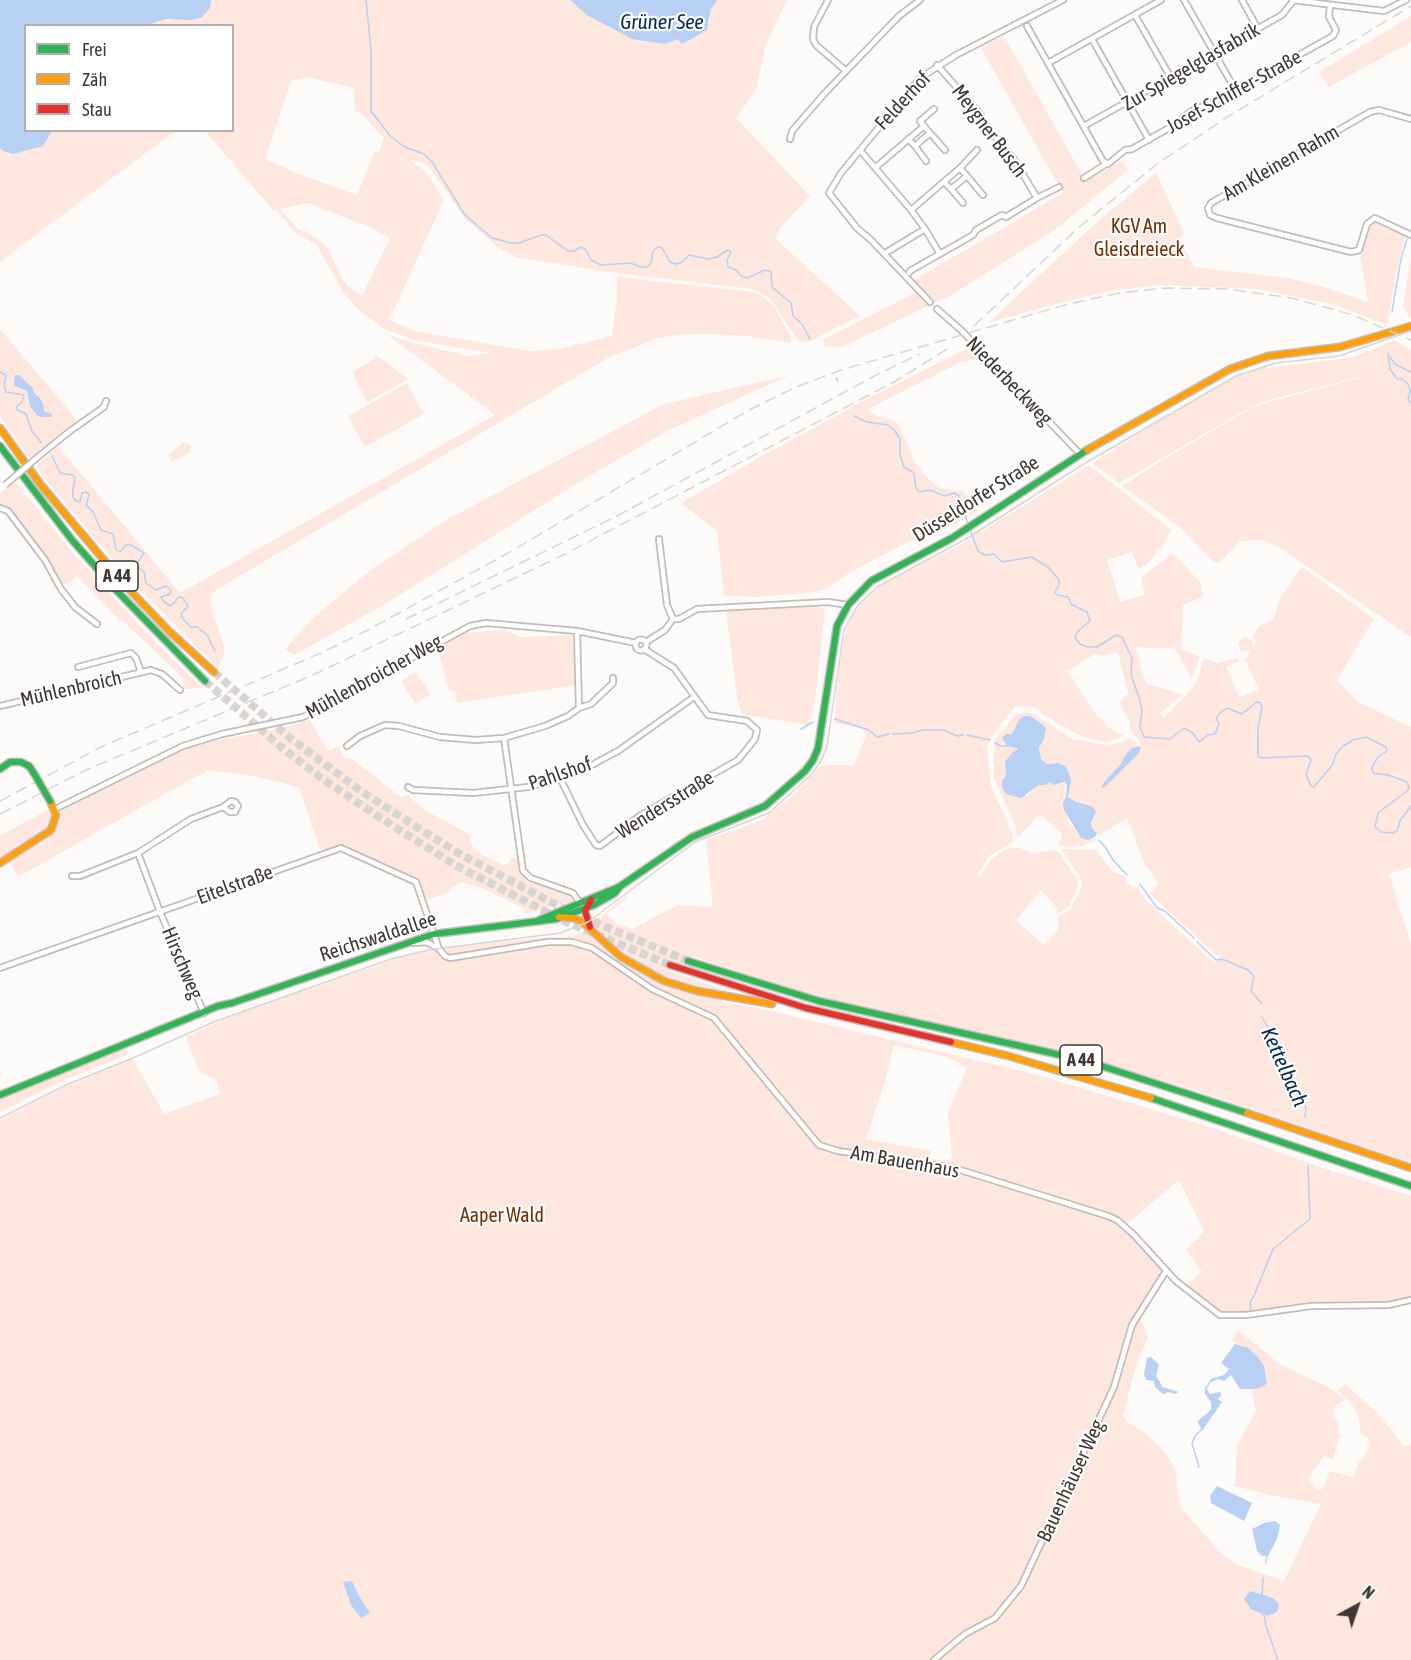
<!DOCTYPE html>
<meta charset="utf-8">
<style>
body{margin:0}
#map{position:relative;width:1411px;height:1660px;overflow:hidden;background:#fdfbfa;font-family:"Asap Condensed",sans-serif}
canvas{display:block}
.legend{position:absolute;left:24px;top:24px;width:210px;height:108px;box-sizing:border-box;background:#fff;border:2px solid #b2afae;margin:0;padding:8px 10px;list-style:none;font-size:18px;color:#3e3734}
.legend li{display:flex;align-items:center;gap:12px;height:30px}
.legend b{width:30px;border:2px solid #b2afae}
.north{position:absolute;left:1327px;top:1576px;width:60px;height:60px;-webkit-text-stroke:4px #fff;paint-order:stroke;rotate:40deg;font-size:16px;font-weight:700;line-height:24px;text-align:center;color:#3e3734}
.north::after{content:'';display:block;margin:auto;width:21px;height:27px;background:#3e3734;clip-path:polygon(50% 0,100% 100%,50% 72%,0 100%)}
</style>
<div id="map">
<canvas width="1411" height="1660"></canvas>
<ul class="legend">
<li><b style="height:8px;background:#30b455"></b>Frei</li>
<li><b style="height:8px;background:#ff9f0a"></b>Zäh</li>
<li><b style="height:8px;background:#e5322d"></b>Stau</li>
</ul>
<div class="north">N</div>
</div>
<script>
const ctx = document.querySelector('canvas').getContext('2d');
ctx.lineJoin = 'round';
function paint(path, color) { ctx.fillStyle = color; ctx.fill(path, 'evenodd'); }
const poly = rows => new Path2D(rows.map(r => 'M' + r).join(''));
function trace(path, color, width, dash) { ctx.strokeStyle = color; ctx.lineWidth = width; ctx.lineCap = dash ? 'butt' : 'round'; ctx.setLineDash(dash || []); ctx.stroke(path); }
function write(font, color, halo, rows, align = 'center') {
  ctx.font = font + ' "Asap Condensed",sans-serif'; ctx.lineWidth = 4.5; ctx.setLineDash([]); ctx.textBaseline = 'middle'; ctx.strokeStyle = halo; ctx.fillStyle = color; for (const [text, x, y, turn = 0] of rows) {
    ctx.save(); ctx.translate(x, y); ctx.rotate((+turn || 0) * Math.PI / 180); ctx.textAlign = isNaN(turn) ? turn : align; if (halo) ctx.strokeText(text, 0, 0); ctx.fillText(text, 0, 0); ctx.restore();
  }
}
paint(poly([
 [211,0,570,0,588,15,613,29,710,24,711,9,718,0,787,0,766,44,756,90,736,118,810,196,781,227,775,238,860,316,810,341,801,342,794,335,770,298,752,289,616,273,516,257,497,246,466,220,429,167,423,163,409,159,426,172,444,200,389,320,414,331,529,351,560,349,612,336,617,299,617,277,753,292,761,295,774,306,791,337,791,343,748,336,708,334,683,334,658,338,608,358,216,590,210,596,210,602,224,647,224,654,218,668,132,582,45,479,36,466,58,446,180,593,495,415,388,335,410,342,468,356,491,353,419,341,386,330,359,310,343,292,316,244,298,235,276,210,273,210,205,131,232,130,232,26,144,25,175,19,210,8],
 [308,77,354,88,355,111,362,114,375,129,384,137,379,152,375,151,357,195,296,173,265,159,291,81],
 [307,203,372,228,390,238,362,296,344,282,327,247,311,235,299,230,280,209],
 [1411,16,1411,42,1329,87,1319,72],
 [1004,36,1085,180,1123,161,1128,170,1053,231,953,294,842,347,825,346,824,339,923,289,912,281,1063,193,981,48],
 [52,131,175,131,0,262,0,148,3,151,13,154,36,148,43,145],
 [1156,173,1184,233,1179,238,1194,267,1288,278,1321,286,1368,302,1360,256,1372,222,1376,221,1377,223,1405,236,1395,279,1388,323,1385,324,1335,305,1257,289,1158,285,1114,290,1044,307,988,323,1097,222],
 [1411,257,1411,318,1410,318,1403,307],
 [0,329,77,420,30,458,0,416],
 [1394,340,1411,350,1411,637,1274,544,1262,540,1240,541,1219,563,1212,561,1180,527,1122,486,1159,462,1251,408,1272,401,1359,378,1365,379,1360,377,1272,399,1251,407,1119,483,1092,463,1192,401,1235,377,1258,369,1348,358,1370,351],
 [972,346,979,355,973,360,961,362,868,409,871,414,894,421,900,427,915,462,926,477,938,487,961,491,971,498,978,510,955,524,918,537,852,571,828,588,815,592,758,597,724,596,717,531,681,503,755,460,863,401],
 [376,355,408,379,367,402,353,374,355,370,370,362],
 [790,375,669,430,584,479,387,603,294,655,285,649,314,617,372,569,446,520,664,404],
 [407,383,424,414,365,447,348,416],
 [184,442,191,445,191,452,171,462,168,455],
 [1089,465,1171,530,1162,547,1146,565,1138,569,1132,552,1107,560,1120,602,1145,595,1141,578,1173,553,1201,583,1202,597,1183,605,1181,649,1200,657,1192,678,1175,649,1135,647,1146,684,1183,694,1159,714,1161,714,1163,718,1187,695,1197,681,1204,658,1217,663,1238,658,1240,661,1226,667,1239,697,1259,690,1245,659,1248,658,1247,656,1250,651,1241,651,1238,643,1242,638,1246,637,1252,641,1253,647,1257,641,1252,637,1262,623,1265,624,1274,619,1279,600,1302,567,1374,619,1337,680,1358,702,1411,727,1411,867,1389,874,1411,944,1411,1163,1201,1092,1083,1056,888,1014,812,995,692,956,688,967,673,961,669,971,738,994,699,991,648,972,604,940,592,925,596,922,592,924,590,922,599,917,601,919,602,917,601,916,626,896,626,899,607,914,616,923,632,929,678,905,713,907,706,840,762,820,796,793,821,765,854,765,866,736,863,729,834,723,837,682,845,634,853,614,864,600,879,587,906,572,958,546,971,538,971,535,979,531,981,532],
 [1118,652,1128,693,1119,702,1129,720,1131,732,1140,741,1141,749,1107,785,1104,782,1120,765,1125,755,1138,745,1130,738,1124,742,1105,745,1072,739,1035,715,1026,712,1016,714,995,740,993,776,1015,825,1017,838,1040,814,1061,833,1062,839,1058,842,1060,846,1083,846,1096,840,1094,837,1089,840,1081,838,1068,821,1065,783,1053,785,1050,782,1045,785,1039,785,1027,796,1006,776,1005,762,1017,751,1012,734,1019,720,1044,739,1039,748,1041,759,1047,764,1057,763,1065,766,1068,770,1071,780,1067,797,1076,802,1091,806,1095,817,1091,824,1092,828,1099,835,1127,818,1145,865,1159,883,1150,894,1216,955,1222,955,1214,963,1146,900,1138,887,1133,887,1128,884,1125,876,1113,872,1096,850,1061,849,1079,875,1082,882,1081,889,1071,909,1058,917,1059,929,1044,945,1016,920,1041,890,1057,908,1057,912,1061,912,1069,906,1076,891,1078,881,1058,851,1052,850,1034,853,1019,848,1009,848,999,853,990,861,980,877,977,875,989,856,1012,843,1013,835,991,786,987,748,993,734,1016,706,1033,707,1058,724,1084,737,1105,742,1119,738,1123,735,1107,727,1101,718,1099,719,1067,671,1095,654,1102,656],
 [15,482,76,557,161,648,201,687,193,689,182,689,185,680,124,622,120,621,77,576,66,585,59,581,47,559,12,511,5,505,0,506,0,493],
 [805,606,825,608,817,684,812,715,808,725,746,715,741,712,737,697,726,610],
 [504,630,521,637,572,635,576,685,457,703,455,691,449,691,438,648,462,633],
 [415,672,431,694,416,704,401,682],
 [310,720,328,751,338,746,346,759,351,758,401,797,408,795,423,809,471,835,470,844,484,856,503,865,510,862,511,858,520,860,524,874,569,893,572,901,524,914,523,908,484,889,461,882,452,887,446,894,426,900,417,878,410,875,346,846,323,850,320,849,299,787,254,776,207,770,205,773,193,778,18,877,9,861,53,832,59,822,61,812,65,808,179,751,216,740,274,730],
 [51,808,53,813,50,826,0,859,0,836],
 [587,929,632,966,721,999,723,1002,767,1010,1046,1077,1216,1129,1320,1167,1411,1196,1411,1297,1408,1299,1376,1305,1312,1304,1226,1318,1220,1315,1182,1288,1202,1272,1186,1250,1204,1231,1179,1180,1126,1225,1165,1272,1138,1314,1148,1337,1137,1362,1123,1416,1127,1422,1144,1432,1163,1450,1172,1463,1175,1470,1180,1507,1222,1554,1238,1565,1284,1581,1321,1504,1270,1495,1235,1486,1237,1446,1256,1411,1251,1389,1256,1389,1267,1382,1267,1377,1264,1366,1253,1352,1232,1341,1236,1332,1239,1331,1281,1365,1328,1387,1346,1399,1336,1405,1332,1412,1339,1426,1337,1433,1340,1434,1333,1460,1324,1456,1308,1478,1318,1491,1323,1488,1330,1471,1354,1477,1358,1463,1363,1459,1369,1445,1368,1437,1361,1434,1359,1419,1355,1409,1348,1400,1338,1390,1345,1384,1377,1412,1404,1447,1411,1445,1411,1660,0,1660,0,1120,67,1086,133,1059,164,1114,220,1094,216,1080,199,1071,186,1037,236,1014,410,954,437,949,441,956,449,959,549,944,571,943,598,951,653,990,657,988,634,975,599,949,568,941,567,936,576,935],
 [894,1045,948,1057,967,1067,948,1113,952,1161,930,1159,931,1151,866,1139,885,1081],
 [352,1581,359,1596,369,1612,361,1618,343,1583],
 [549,937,565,937,566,940,549,940,453,955,447,954,443,948],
 [124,1049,129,1054,64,1080,0,1112,0,1100]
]), '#fee7de');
paint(poly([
 [0,0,211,0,210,8,201,18,189,20,167,19,144,26,26,26,26,130,52,131,43,146,13,154,3,151,0,148],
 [570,0,718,0,711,9,707,30,682,44,678,39,665,44,632,39,587,15],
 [15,375,19,375,33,388,34,393,40,398,43,404,44,411,52,414,52,417,40,417,37,415,30,406,27,391,15,386,14,382],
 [1024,716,1029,716,1038,721,1046,728,1044,739,1039,748,1041,759,1047,764,1058,763,1065,766,1068,770,1071,780,1068,797,1076,802,1091,806,1096,811,1091,824,1092,828,1097,833,1096,836,1089,840,1081,838,1064,810,1063,804,1066,797,1067,786,1065,782,1053,785,1050,782,1045,785,1039,785,1021,798,1006,794,1002,787,1002,780,1006,776,1005,762,1012,753,1017,750,1017,748,1007,746,1002,738,1006,734,1012,734,1019,720],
 [1140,746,1141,749,1138,754,1107,785,1101,789,1104,782,1120,765,1125,755,1132,748],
 [1235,1344,1248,1348,1258,1357,1264,1366,1267,1382,1265,1385,1256,1389,1240,1389,1231,1375,1224,1381,1218,1379,1211,1382,1207,1388,1208,1392,1210,1394,1220,1392,1221,1395,1218,1399,1222,1402,1202,1431,1198,1422,1199,1420,1211,1410,1211,1402,1205,1394,1205,1388,1211,1379,1224,1375,1229,1369,1221,1363],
 [1151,1357,1159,1365,1156,1376,1160,1382,1162,1387,1179,1392,1175,1394,1169,1392,1163,1394,1155,1387,1154,1381,1146,1380,1144,1374,1146,1364,1147,1358],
 [1217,1486,1252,1503,1244,1521,1211,1503,1210,1496],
 [1275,1521,1280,1525,1277,1539,1268,1556,1262,1556,1257,1551,1252,1529,1264,1523],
 [352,1581,359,1596,370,1613,361,1618,351,1605,343,1582],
 [1250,1591,1273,1598,1279,1604,1277,1612,1267,1616,1251,1609,1244,1599]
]), '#b7d0f4');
trace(poly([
 [366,0,371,50,371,111,391,137,405,147,424,154,432,162,465,215,492,238,511,243,519,243,541,235,546,235,568,251,574,251,581,247,586,250,591,260,601,265,630,263,641,267,647,267,651,263,653,251,658,247,662,248,670,262,677,264,682,262,689,255,708,259,717,257,728,250,731,252,727,260,728,267,736,270,741,276,747,278,765,270,771,272,772,287,791,303,793,316,802,324,810,339],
 [1392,312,1401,259,1407,239],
 [1388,353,1390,369,1397,379,1402,379,1408,384,1410,391,1408,400,1411,403],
 [1390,357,1395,364,1411,372],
 [0,372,6,375,4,386,6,392,24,395,22,402,17,406,17,410,26,414,32,431,41,442],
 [836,378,838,381],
 [854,416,867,422,888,425,895,431,900,439,900,455,904,467,914,473,916,488,919,492,929,490,945,496,954,493,959,496,968,524],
 [52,456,60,473,73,475,75,478,73,489,73,497,76,501,80,502,82,493,86,492,89,495,86,505,93,512,101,530,113,534,116,549,120,552,126,545,131,545,144,553,136,565,144,572,146,583,156,590,166,586,171,590,170,594,161,597,164,602,171,606,179,597,183,598,188,606,181,614,183,619,191,627,197,627,207,635,215,651],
 [970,529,978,551,985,555,994,554,1002,562,1032,557,1049,568,1059,580,1059,585,1055,592,1057,595,1068,597,1071,604,1087,612,1090,621,1078,631,1075,638,1080,644,1087,647,1097,647,1116,635,1122,637,1132,658,1131,675,1139,697,1142,710,1140,727,1144,737,1170,739,1184,728,1193,733,1199,742,1208,735,1215,734,1219,724,1216,718,1221,712,1227,708,1242,714,1257,702,1260,703,1262,707,1258,729,1258,756,1262,758,1308,756,1311,760,1306,774,1311,786,1314,787,1333,764,1336,754,1343,746,1353,740,1366,737,1386,747,1387,751,1378,757,1372,767,1373,773,1388,775,1407,782,1409,787,1407,791,1378,813,1375,827,1381,832,1392,833,1397,831,1400,821,1411,806],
 [835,719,869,730,877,737,889,734],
 [801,729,813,722],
 [893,734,911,733,923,730,944,730,957,736,963,735],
 [967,735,990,740],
 [995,743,1001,746,1007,746],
 [1099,840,1106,848,1113,860,1127,875],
 [1140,884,1157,908,1165,911,1194,938],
 [1197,942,1216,960,1222,959,1248,970,1254,976,1251,991,1262,1004],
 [1262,1017,1276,1042,1306,1108,1305,1117],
 [1251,1311,1250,1302,1254,1296,1273,1249,1310,1219,1308,1166],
 [1199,1467,1192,1443,1195,1436,1202,1429],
 [1266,1563,1267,1555],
 [1262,1596,1263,1578],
 [1264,1615,1266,1626,1278,1660]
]), '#b7d0f4', 1.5);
trace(poly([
 [214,672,290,738,361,791,426,833,462,855,568,911,688,961],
 [205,681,281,747,320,777,379,817,455,865,564,921,670,965]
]), '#d7d4d2', 8, [8, 4]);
const street = poly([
 [828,0,814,27,813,39,816,45,846,71],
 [1184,0,1236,91],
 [1242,0,1258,29],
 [1292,0,1384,11,1406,0],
 [1135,15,1171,78],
 [1027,26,1103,161,1108,164,1125,150,1132,149,1174,125,1193,110,1221,99,1257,78,1274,72,1279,66,1333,36,1336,30,1329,17,1330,5],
 [1092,39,1149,140],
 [1048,63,1161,0],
 [1411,119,1379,110,1370,112,1211,203,1208,208,1210,215,1217,218,1351,252,1359,250,1367,224,1375,218,1411,235],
 [924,126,920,121,934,109],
 [1084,126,1282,15,1293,1],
 [930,133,945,150],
 [790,139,792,131,824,94,899,16,920,0],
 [915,146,926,161],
 [860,150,911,210,925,229,940,254],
 [875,168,924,126,930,133,915,146,908,139],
 [960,168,977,150],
 [967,176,983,195],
 [1084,178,1106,164],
 [951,189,963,203],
 [1037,198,1059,187],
 [911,210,960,168,967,176,951,189,944,182],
 [887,252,925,229],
 [909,273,910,271,973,235,976,230,1002,215,1006,217,1037,198,1014,159,982,121,981,115,937,65],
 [930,302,871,240,857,228,829,193,841,173,920,78,956,55,1063,0],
 [937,309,961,330,1080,454],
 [39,456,70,431,104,407,106,401],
 [0,508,8,511,45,560,61,589,75,607,97,624],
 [659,539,667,605,673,619],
 '635.5 645a5.5 5.5 0 1 1 11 0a5.5 5.5 0 1 1-11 0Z',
 [646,642,665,630,673,619,679,619,697,609,828,602,848,605],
 [78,667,131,653,136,658,141,672],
 [0,706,151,670,162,674,180,690],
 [579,708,591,704,613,683,613,678],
 [504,738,523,871,531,878,573,893,581,904],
 [347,746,360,736,385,725,399,726,440,737,476,740,504,738,545,726,568,716,579,708,577,631],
 [560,778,583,825,596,845,600,846,641,815,738,760,755,739,757,730,747,721,708,715,674,668,644,649],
 [408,787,413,790,473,793,528,787,560,778,586,768,618,751,694,697],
 [55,809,183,746,222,734,303,717,470,626,486,623,577,631,636,643],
 [138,853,160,912,204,1013],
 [72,876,80,876,138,853,191,819,223,807,230,812,235,812,238,806,235,802,231,801,223,807],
 [413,943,426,942,438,948],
 [0,968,341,848,416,882,439,949,445,956,450,958,548,942,572,942,592,948,652,989,714,1018,819,1145,838,1151,954,1168,1108,1216,1117,1220,1134,1235,1176,1281,1220,1315,1246,1315,1311,1306,1388,1305,1411,1300],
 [934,1660,965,1634,995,1618,1021,1586,1114,1387,1132,1325,1166,1271]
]);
const fast = poly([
 [0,446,72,540,117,591,205,681],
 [0,769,10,762,21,762,29,766,35,775],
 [539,920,619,887,692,837,765,806,805,771,813,760,818,748,837,626,848,605,871,581,952,538,1087,450],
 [688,961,819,1001,1083,1060,1247,1113],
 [0,1095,218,1006,232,1003,434,934,556,919,594,905,615,893,619,888],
 [1151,1098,1411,1186]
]);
const slow = poly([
 [0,428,41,485,124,584,170,632,214,672],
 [1087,450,1230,369,1268,356,1340,347,1411,326],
 [0,863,51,830,56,815,50,801],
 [559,917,573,918,581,921,621,957,664,981,697,991,772,1004],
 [951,1042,1005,1055,1151,1098],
 [1247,1113,1411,1168]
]);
const jam = poly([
 [590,927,585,911,591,900],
 [670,965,806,1008,951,1042]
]);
trace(street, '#c2bdbb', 8);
trace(fast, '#c2bdbb', 9);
trace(slow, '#c2bdbb', 9);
trace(jam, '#c2bdbb', 9);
trace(street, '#fffefe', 4.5);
trace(fast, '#30b455', 6);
trace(slow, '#ff9f0a', 6);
trace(jam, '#e5322d', 6);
trace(poly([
 [0,1118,66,1085,133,1058,216,1021,391,959,428,950,560,933,588,922,695,842,769,813,812,774,822,759,827,746,844,630,858,605,877,587,966,539,1082,465,1236,376,1276,363,1339,356,1411,331]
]), '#d7d6d5', 1.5);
trace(poly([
 [974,326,1078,228,1157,164,1229,116,1411,6],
 [406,619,617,516,876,375,920,354],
 [0,801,101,747,321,653,368,630,510,552,749,410,796,387,841,370,1068,304,1120,293,1163,288,1228,289,1292,298,1353,315,1411,340],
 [0,814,86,770,313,675,565,554,894,382,952,346]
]), '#d7d6d5', 1.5, [12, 6]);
const streetBridge = poly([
 [5,485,39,456]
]);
const fastBridge = poly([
 [35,775,50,801]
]);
trace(streetBridge, '#c2bdbb', 8, []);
trace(fastBridge, '#c2bdbb', 9, []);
trace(streetBridge, '#fffefe', 4.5);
trace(fastBridge, '#30b455', 6);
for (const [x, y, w] of [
 [117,576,42],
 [1081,1060,42]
]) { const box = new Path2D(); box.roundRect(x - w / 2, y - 15, w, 30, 4.5); ctx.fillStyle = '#fff'; ctx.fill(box); trace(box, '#3e3734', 1.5); }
write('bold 18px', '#3e3734', null, [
 ["A 44",117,576],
 ["A 44",1081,1060]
]);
write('20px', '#3e3734', '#fff', [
 ["Zur Spiegelglasfabrik",1191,67,-30],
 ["Josef-Schiffer-Straße",1234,92,-29],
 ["Felderhof",903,101,-47],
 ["Meygner Busch",989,131,53],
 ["Am Kleinen Rahm",1281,163,-30],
 ["Niederbeckweg",1009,381,46],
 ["Düsseldorfer Straße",976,499,-32],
 ["Mühlenbroicher Weg",374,677,-29],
 ["Mühlenbroich",71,689,-13],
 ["Pahlshof",560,774,-19],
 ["Wendersstraße",665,805,-32],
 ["Eitelstraße",235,885,-20],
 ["Reichswaldallee",378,937,-18],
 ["Hirschweg",182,963,67],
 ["Am Bauenhaus",905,1162,10],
 ["Bauenhäuser Weg",1071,1481,-65]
]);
write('20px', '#762e02', '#fff', [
 ["KGV Am",1139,227],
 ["Gleisdreieck",1139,250],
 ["Aaper Wald",502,1216]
]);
write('italic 21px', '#052a56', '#fff', [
 ["Grüner See",662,22],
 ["Kettelbach",1284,1067,66]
]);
</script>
